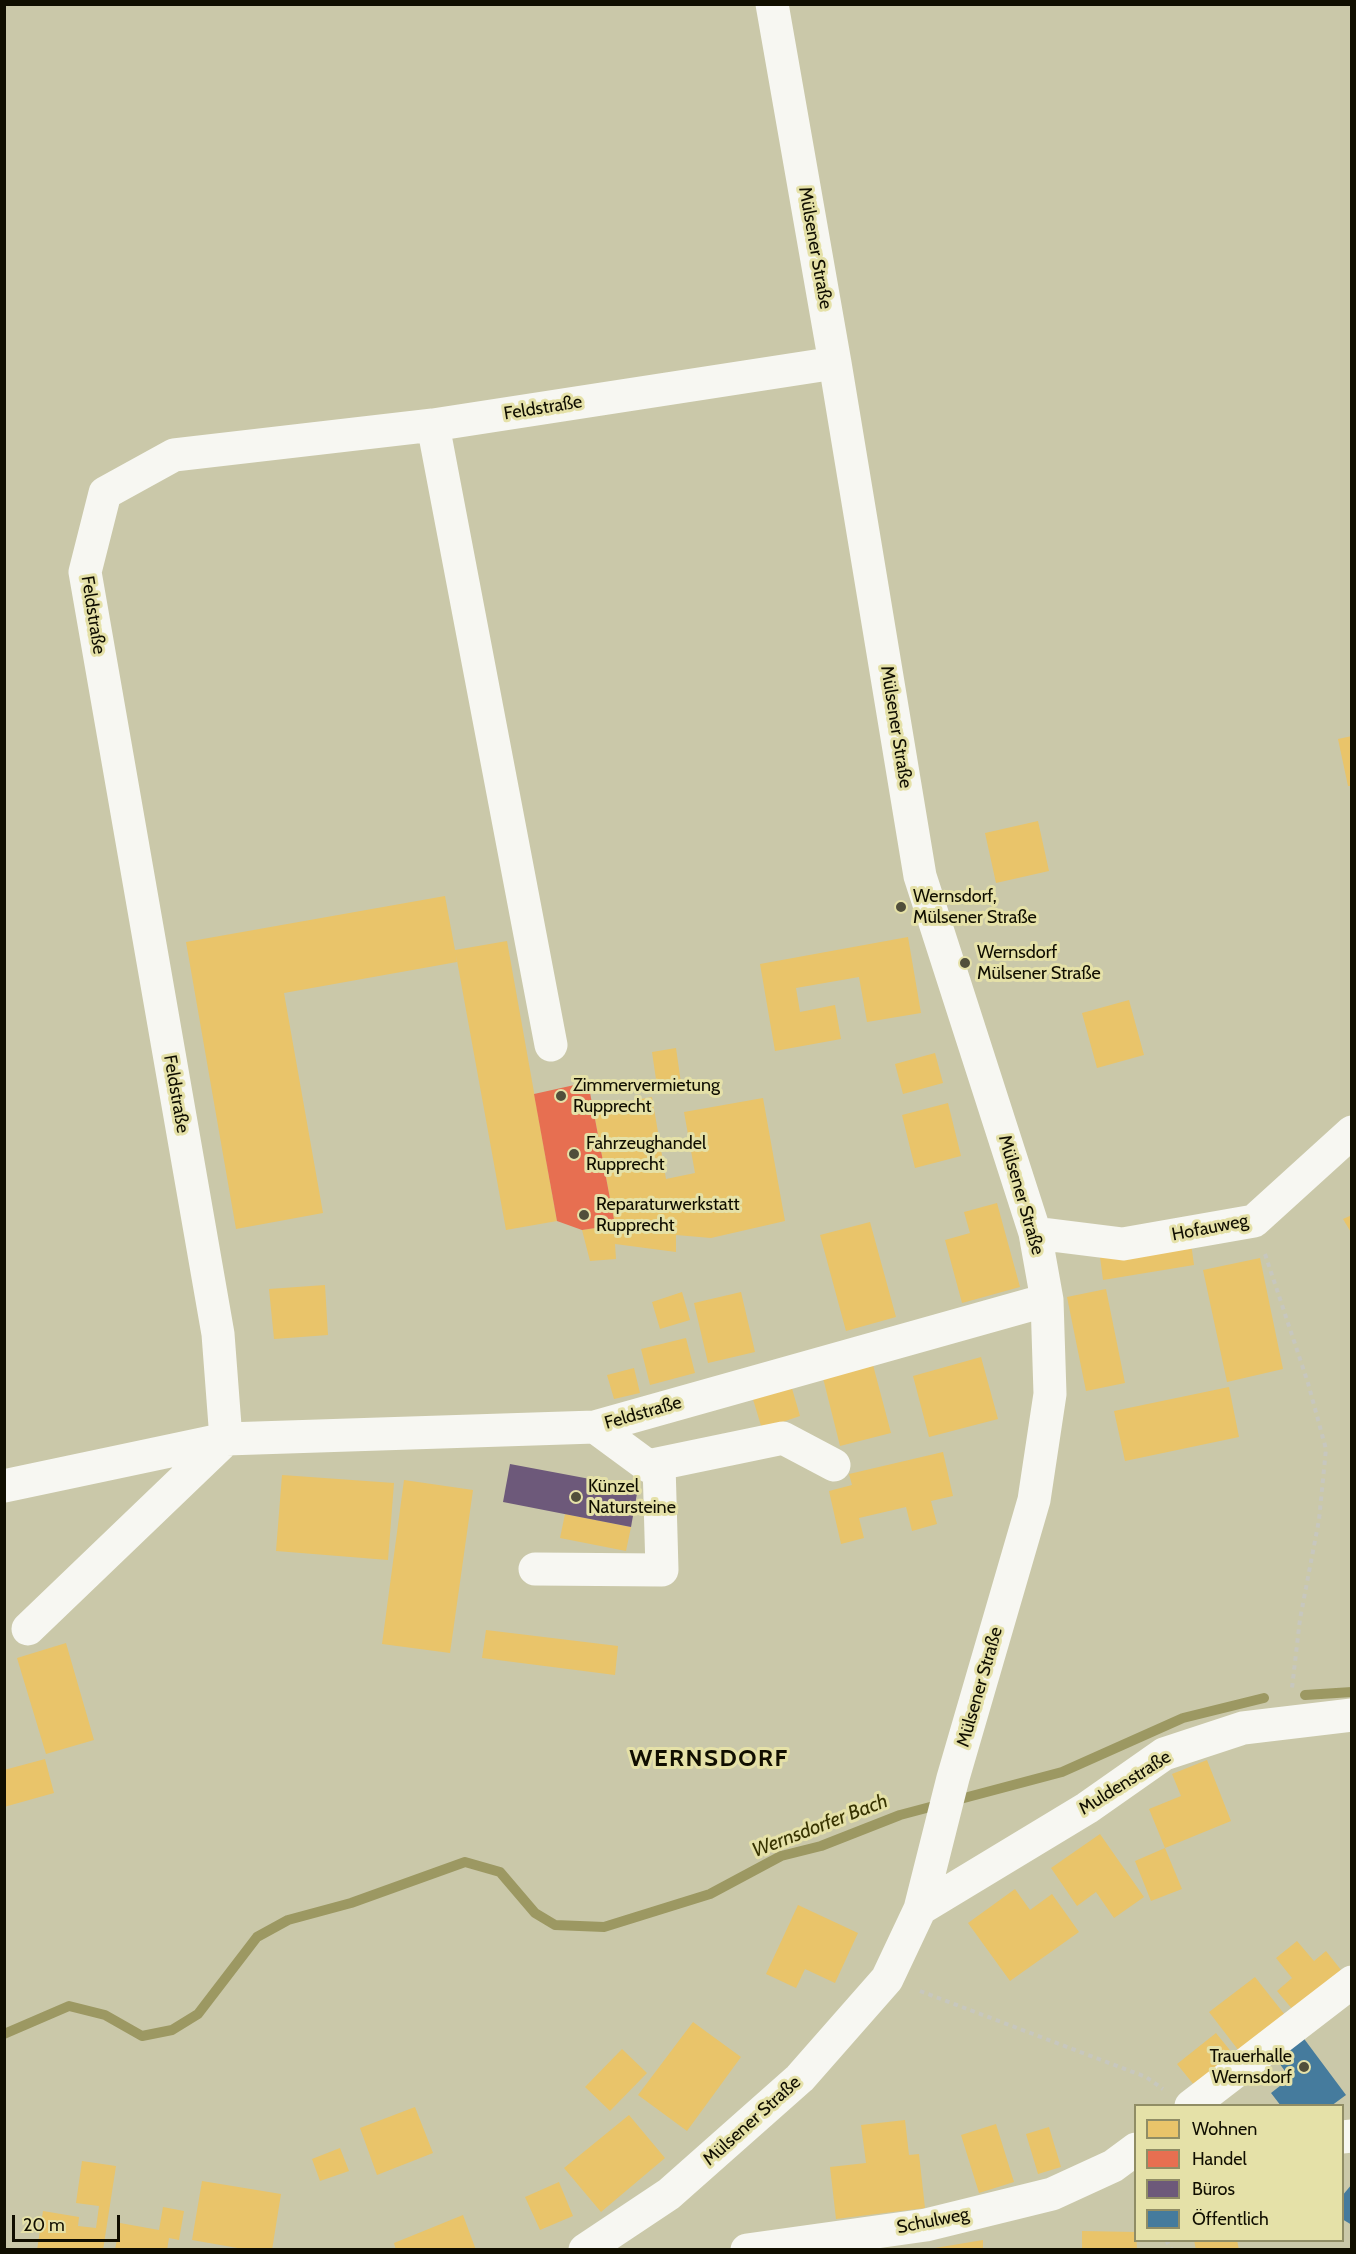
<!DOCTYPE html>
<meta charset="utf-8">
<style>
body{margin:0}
#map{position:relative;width:1356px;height:2254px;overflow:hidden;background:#cac8a9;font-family:Cabin,sans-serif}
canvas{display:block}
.frame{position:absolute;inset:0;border:6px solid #100e00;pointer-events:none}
.legend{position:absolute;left:1134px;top:2104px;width:210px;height:138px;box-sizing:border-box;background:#e5e1a8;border:2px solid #908d65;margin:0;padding:8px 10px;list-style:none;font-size:18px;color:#100e00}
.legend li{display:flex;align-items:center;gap:12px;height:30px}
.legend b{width:30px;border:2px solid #908d65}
.scale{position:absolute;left:12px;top:2215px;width:108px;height:27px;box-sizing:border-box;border:3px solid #100e00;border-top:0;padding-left:8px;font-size:18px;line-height:21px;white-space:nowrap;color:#100e00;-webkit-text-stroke:4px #e5e1a8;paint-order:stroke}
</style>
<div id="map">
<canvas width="1356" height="2254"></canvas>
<div class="frame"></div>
<ul class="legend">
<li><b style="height:16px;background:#e9c46a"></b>Wohnen</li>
<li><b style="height:16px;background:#e76f51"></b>Handel</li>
<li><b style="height:16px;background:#6d597a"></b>Büros</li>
<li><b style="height:16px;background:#457b9d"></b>Öffentlich</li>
</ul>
<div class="scale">20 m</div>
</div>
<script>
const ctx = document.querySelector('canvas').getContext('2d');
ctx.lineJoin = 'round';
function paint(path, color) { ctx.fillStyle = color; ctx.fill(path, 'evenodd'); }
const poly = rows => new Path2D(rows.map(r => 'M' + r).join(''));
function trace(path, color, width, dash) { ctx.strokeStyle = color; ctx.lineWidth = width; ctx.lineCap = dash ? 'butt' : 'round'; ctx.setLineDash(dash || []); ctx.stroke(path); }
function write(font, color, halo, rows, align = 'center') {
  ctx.font = font + ' Cabin,sans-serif'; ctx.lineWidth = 6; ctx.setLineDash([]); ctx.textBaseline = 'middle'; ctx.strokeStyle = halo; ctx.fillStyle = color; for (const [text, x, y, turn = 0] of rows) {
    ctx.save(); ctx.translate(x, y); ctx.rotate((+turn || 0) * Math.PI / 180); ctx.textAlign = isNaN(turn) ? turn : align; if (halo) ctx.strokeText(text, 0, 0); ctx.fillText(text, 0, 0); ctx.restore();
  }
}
paint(poly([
 [1352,736,1352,786,1348,786,1338,739],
 [1038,821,1049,871,996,883,985,833],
 [445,896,455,950,507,941,557,1221,506,1230,456,955,457,962,284,993,323,1213,236,1229,186,942],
 [908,937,921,1013,867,1022,859,977,796,988,800,1012,835,1005,841,1039,775,1051,760,964],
 [1129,1000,1144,1055,1097,1068,1082,1013],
 [676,1048,682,1090,658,1093,652,1052],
 [935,1053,943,1083,903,1094,895,1064],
 [652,1097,666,1179,695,1173,684,1112,763,1098,785,1221,711,1238,676,1235,676,1252,615,1244,616,1259,590,1261,582,1230,615,1225,593,1108],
 [948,1103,961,1156,915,1168,902,1115],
 [997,1203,1020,1287,962,1303,945,1240,970,1233,964,1212],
 [1352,1215,1352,1234,1343,1219],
 [870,1222,896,1317,846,1331,820,1235],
 [1191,1243,1194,1265,1103,1280,1100,1257],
 [1260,1258,1283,1369,1227,1382,1203,1270],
 [325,1285,328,1335,274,1339,269,1289],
 [1106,1289,1125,1383,1086,1391,1067,1297],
 [682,1292,690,1320,660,1329,652,1302],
 [741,1292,755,1352,708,1363,694,1303],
 [686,1338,695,1373,650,1385,641,1349],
 [981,1357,998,1419,929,1437,913,1376],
 [873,1365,891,1433,840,1446,823,1378],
 [634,1368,640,1393,614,1399,607,1375],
 [791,1385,800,1416,762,1429,752,1396],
 [1229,1387,1239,1437,1125,1461,1114,1411],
 [943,1452,953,1496,931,1501,937,1524,912,1531,906,1507,859,1518,864,1538,841,1544,829,1491,852,1485,849,1474],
 [282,1475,394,1483,388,1560,276,1551],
 [404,1480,473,1490,450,1653,382,1644],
 [565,1514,631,1527,626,1551,560,1538],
 [486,1630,618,1646,615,1675,482,1658],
 [66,1643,94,1740,46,1754,17,1658],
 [45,1759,54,1793,4,1807,4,1770],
 [1207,1760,1231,1821,1165,1848,1149,1809,1181,1796,1172,1774],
 [1100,1834,1144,1897,1114,1918,1096,1892,1077,1906,1051,1868],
 [1165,1848,1182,1889,1151,1901,1135,1861],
 [1015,1889,1030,1910,1052,1894,1079,1932,1010,1981,968,1923],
 [798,1905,858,1933,835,1983,805,1969,796,1988,766,1974],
 [1297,1941,1314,1961,1326,1951,1341,1970,1293,2010,1277,1991,1292,1978,1276,1958],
 [1255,1977,1285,2015,1239,2051,1209,2012],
 [693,2022,741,2057,687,2131,638,2095],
 [1216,2033,1233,2054,1194,2085,1177,2064],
 [622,2049,647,2073,610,2111,585,2087],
 [415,2107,433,2153,377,2175,360,2128],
 [629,2115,665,2158,601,2212,564,2168],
 [905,2120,909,2155,919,2154,925,2208,836,2219,830,2167,866,2163,861,2125],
 [996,2124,1014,2182,979,2193,961,2135],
 [1049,2127,1061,2167,1038,2174,1026,2134],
 [340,2148,349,2171,320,2181,312,2159],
 [82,2161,116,2166,103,2250,37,2250,43,2211,79,2217,78,2226,96,2228,99,2206,76,2203],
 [202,2181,281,2194,272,2250,249,2250,192,2240],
 [559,2182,573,2216,540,2230,525,2197],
 [163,2207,184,2211,179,2240,169,2238,167,2250,115,2250,120,2223,159,2230],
 [463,2215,476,2250,396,2250,394,2243],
 [1082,2231,1136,2232,1137,2250,1082,2250],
 [983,2240,983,2250,935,2250,935,2248],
 [1194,2240,1237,2240,1239,2250,1196,2250]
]), '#e9c46a');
paint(poly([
 [588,1082,615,1225,582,1230,557,1221,534,1094]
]), '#e76f51');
paint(poly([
 [510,1464,638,1488,631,1527,503,1502]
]), '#6d597a');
paint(poly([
 [1302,2036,1346,2095,1331,2106,1281,2106,1271,2093,1290,2078,1274,2056],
 [1352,2184,1352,2225,1342,2219,1342,2196]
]), '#457b9d');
trace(poly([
 [1305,1695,1352,1692],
 [4,2034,69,2006,105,2015,142,2036,172,2030,198,2014,257,1937,288,1920,351,1903,465,1862,500,1872,535,1913,555,1925,604,1927,710,1894,781,1856,821,1846,900,1815,1062,1772,1183,1718,1264,1698]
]), '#9c9862', 10);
trace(poly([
 [1265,1254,1308,1383,1326,1449,1319,1520,1300,1619,1292,1688],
 [920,1991,1146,2077,1163,2089],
 [1166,2240,1172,2250]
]), '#c7c7be', 4, [4.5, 4.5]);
trace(poly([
 [433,425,551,1045],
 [1035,1233,1123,1244,1254,1221,1352,1132],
 [595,1427,648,1466,783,1438,834,1465],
 [4,1486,226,1439,218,1334,85,572,105,493,174,455,433,425,835,363],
 [535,1569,662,1570,659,1464],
 [28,1629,226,1439,595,1427,1047,1300],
 [920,1909,1087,1808,1164,1754,1243,1728,1352,1715],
 [1191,2106,1352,1982],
 [1342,2137,1352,2136],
 [585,2250,669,2194,800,2078,887,1979,920,1909,953,1778,1034,1500,1050,1394,1047,1300,1035,1233,920,876,835,363,772,4],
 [747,2250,926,2225,1052,2194,1113,2166,1136,2149]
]), '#f7f7f2', 33);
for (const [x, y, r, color] of [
 [901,907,6,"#514f3b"],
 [965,963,6,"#514f3b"],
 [561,1096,6,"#514f3b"],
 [574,1154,6,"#514f3b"],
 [584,1215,6,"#514f3b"],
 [576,1497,6,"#514f3b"],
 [1304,2067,6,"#514f3b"]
]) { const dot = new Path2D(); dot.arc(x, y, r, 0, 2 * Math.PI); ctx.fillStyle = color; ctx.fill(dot); trace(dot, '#e5e1a8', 2); }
write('18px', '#100e00', '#e5e1a8', [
 ["Mülsener Straße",815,248,80],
 ["Feldstraße",543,408,-9],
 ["Feldstraße",93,615,81],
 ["Mülsener Straße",896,727,81],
 ["Feldstraße",176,1094,80],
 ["Mülsener Straße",1021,1195,74],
 ["Hofauweg",1210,1228,-11],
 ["Feldstraße",643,1413,-16],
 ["Mülsener Straße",980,1687,-74],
 ["Muldenstraße",1125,1783,-32],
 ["Mülsener Straße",752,2121,-42],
 ["Schulweg",933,2221,-11]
]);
write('18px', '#100e00', '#e5e1a8', [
 ["Wernsdorf,",913,897],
 ["Mülsener Straße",913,918],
 ["Wernsdorf",977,953],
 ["Mülsener Straße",977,974],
 ["Zimmervermietung",573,1086],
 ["Rupprecht",573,1107],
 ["Fahrzeughandel",586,1144],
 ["Rupprecht",586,1165],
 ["Reparaturwerkstatt",596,1205],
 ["Rupprecht",596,1226],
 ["Künzel",588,1487],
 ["Natursteine",588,1508],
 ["Trauerhalle",1292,2057,"right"],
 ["Wernsdorf",1292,2078,"right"]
], 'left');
write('italic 20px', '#373300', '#e5e1a8', [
 ["Wernsdorfer Bach",820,1826,-21]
]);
ctx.letterSpacing = '1.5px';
write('bold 24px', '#100e00', '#e5e1a8', [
 ["WERNSDORF",709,1759]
]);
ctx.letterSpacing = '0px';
</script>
